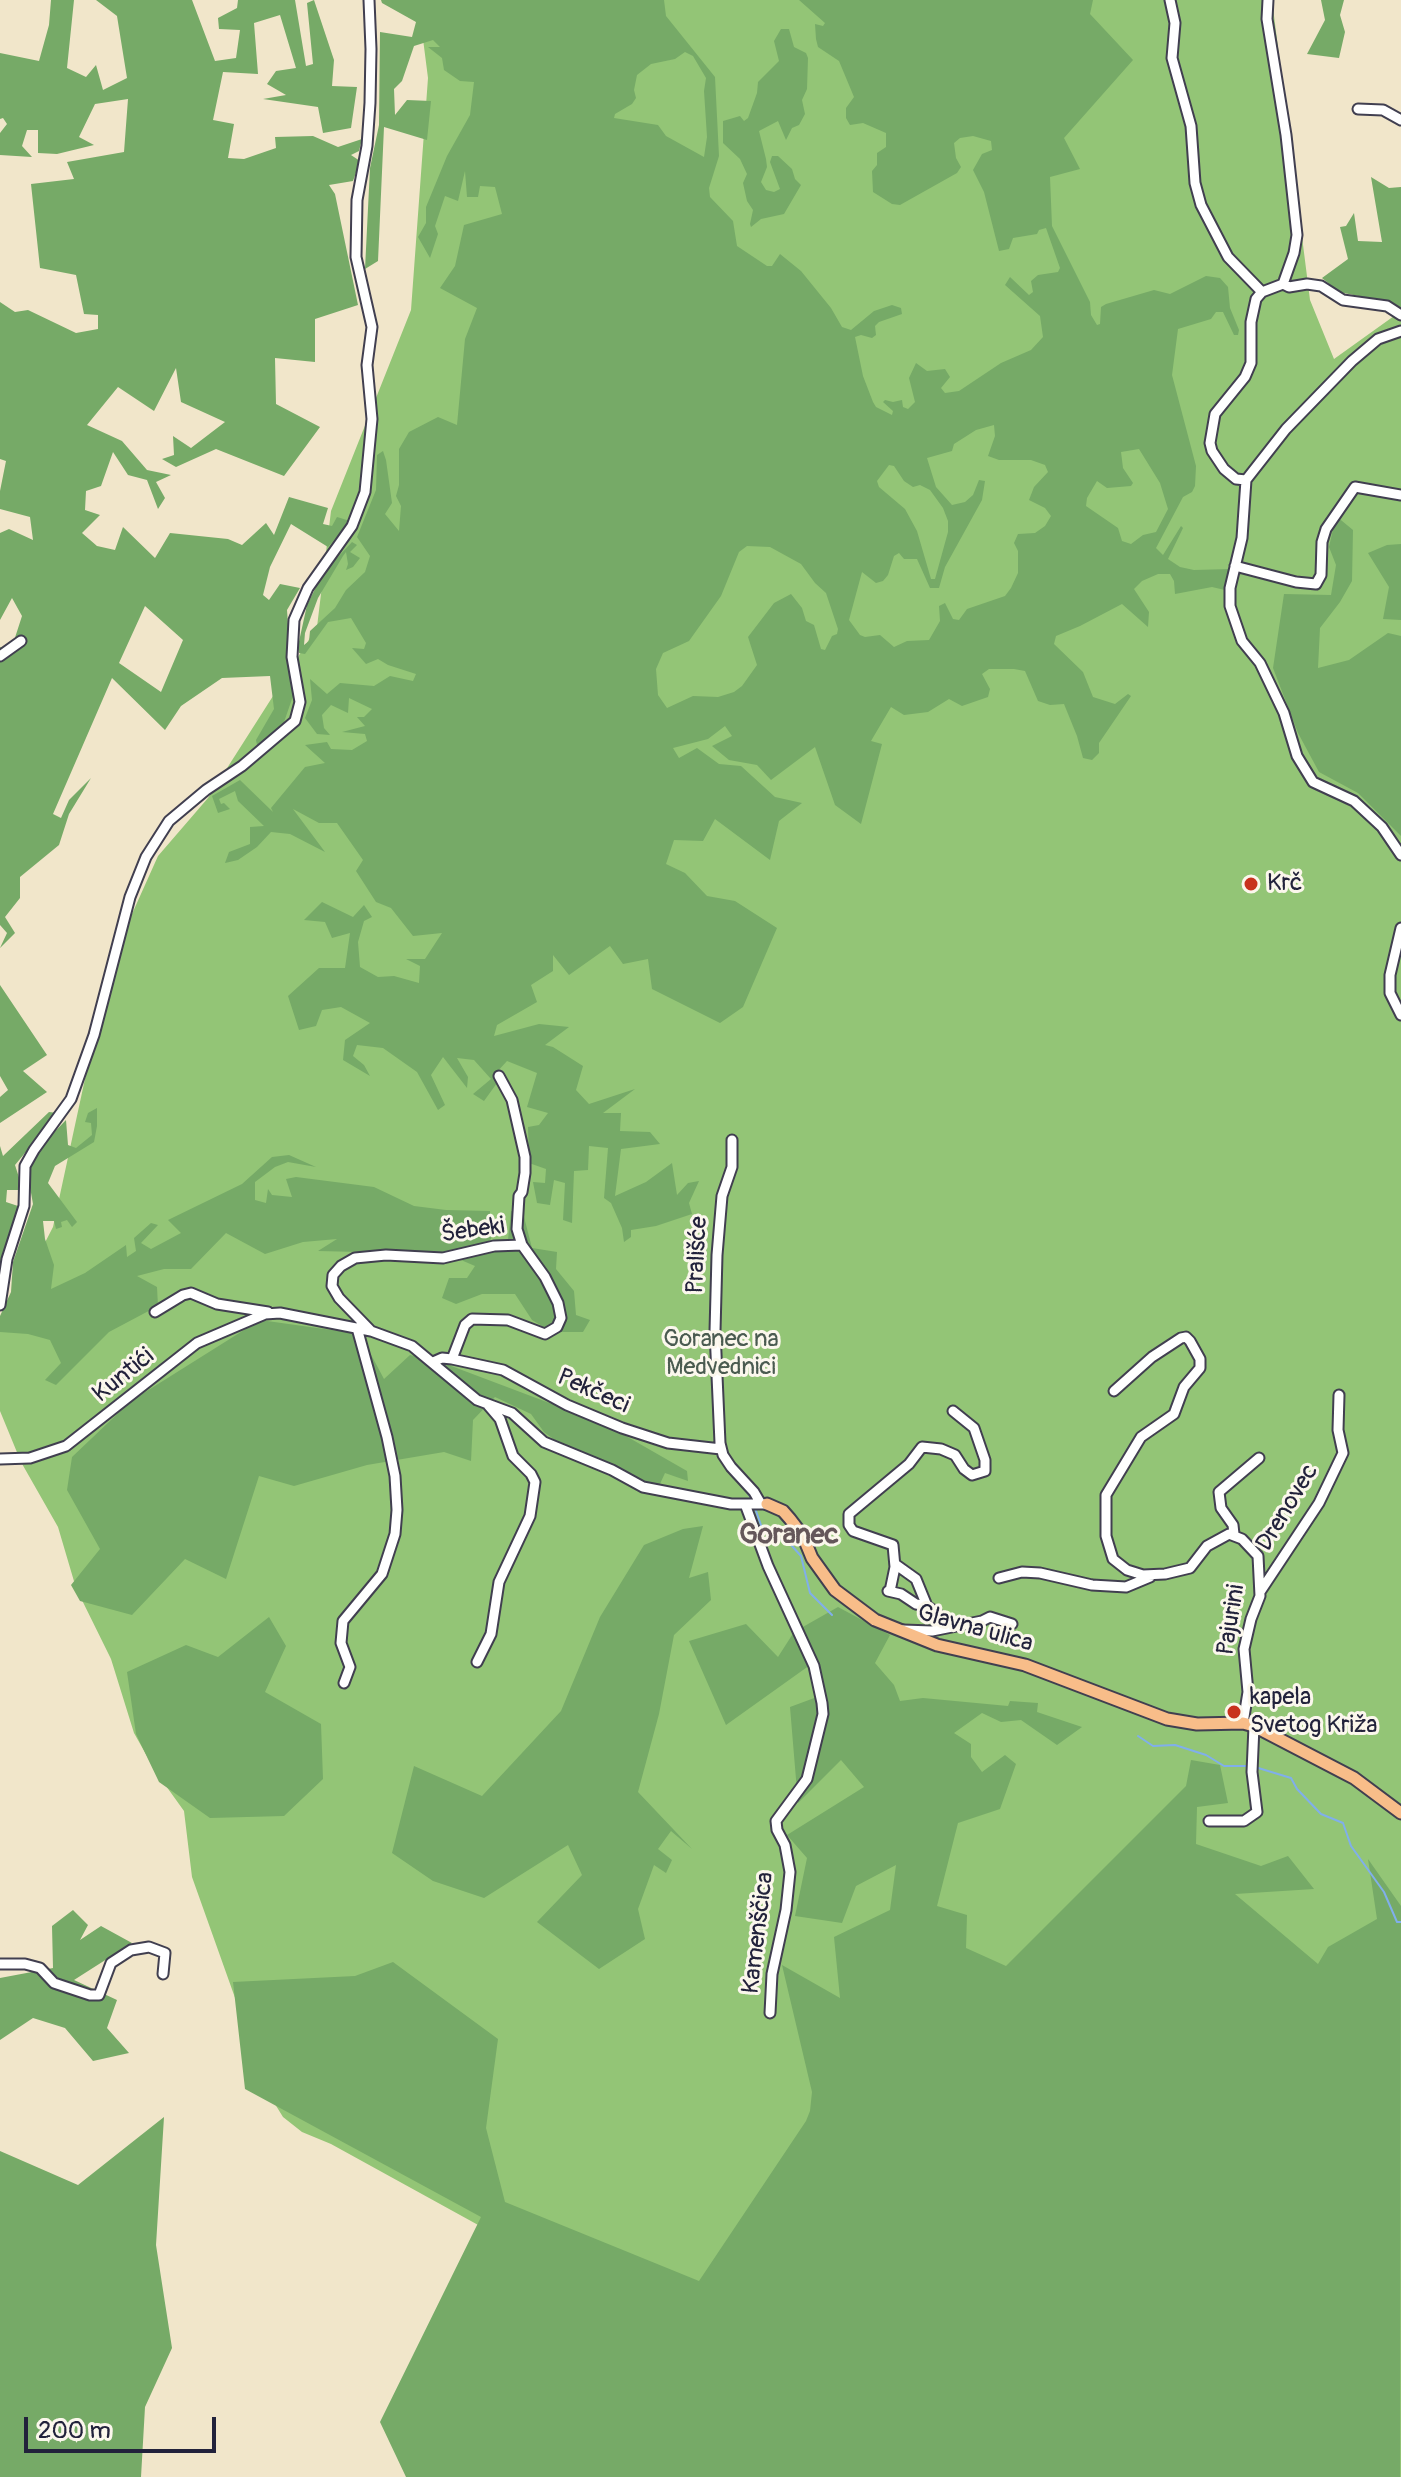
<!DOCTYPE html>
<meta charset="utf-8">
<style>
body{margin:0}
#map{position:relative;width:1401px;height:2477px;overflow:hidden;background:#f1e6ca;font-family:Pangolin,sans-serif}
canvas{display:block}
.scale{position:absolute;left:24px;top:2417px;width:192px;height:36px;box-sizing:border-box;border:4px solid #22223b;border-top:0;padding-left:10px;font-size:24px;line-height:28px;white-space:nowrap;color:#22223b;-webkit-text-stroke:6px #fbf7ec;paint-order:stroke}
</style>
<div id="map">
<canvas width="1401" height="2477"></canvas>
<div class="scale">200 m</div>
</div>
<script>
const ctx = document.querySelector('canvas').getContext('2d');
ctx.lineJoin = 'round';
function paint(path, color) { ctx.fillStyle = color; ctx.fill(path, 'evenodd'); }
const poly = rows => new Path2D(rows.map(r => 'M' + r).join(''));
function trace(path, color, width, dash) { ctx.strokeStyle = color; ctx.lineWidth = width; ctx.lineCap = dash ? 'butt' : 'round'; ctx.setLineDash(dash || []); ctx.stroke(path); }
function write(font, color, halo, rows, align = 'center') {
  ctx.font = font + ' Pangolin,sans-serif'; ctx.lineWidth = 6; ctx.setLineDash([]); ctx.textBaseline = 'middle'; ctx.strokeStyle = halo; ctx.fillStyle = color; for (const [text, x, y, turn = 0] of rows) {
    ctx.save(); ctx.translate(x, y); ctx.rotate((+turn || 0) * Math.PI / 180); ctx.textAlign = isNaN(turn) ? turn : align; if (halo) ctx.strokeText(text, 0, 0); ctx.fillText(text, 0, 0); ctx.restore();
  }
}
paint(poly([
 [418,0,1272,0,1310,300,1334,359,1401,311,1401,2477,1364,2477,480,2226,331,2144,302,2132,283,2117,270,2096,192,1877,184,1811,156,1772,134,1733,111,1659,76,1588,58,1527,21,1462,0,1411,0,1330,53,1227,110,963,158,856,208,798,317,627,331,511,411,310,428,78]
]), '#93c576');
paint(poly([
 [51,0,74,0,67,68,86,77,96,65,103,90,127,78,117,16,96,0,192,0,215,61,236,58,240,30,219,29,218,18,237,8,238,0,295,0,306,66,313,64,307,3,314,0,334,60,332,86,357,87,351,128,323,133,318,107,263,99,286,95,267,84,276,71,296,68,280,15,254,23,258,74,223,72,213,120,234,124,228,158,244,159,276,148,275,137,313,136,338,147,362,139,359,151,351,155,360,161,353,181,329,185,335,194,358,305,315,319,315,362,275,358,276,404,320,427,284,476,216,449,176,467,162,459,174,455,173,436,191,448,225,422,181,402,176,368,154,411,118,387,87,425,122,441,147,470,171,475,156,482,165,498,158,509,147,480,128,475,113,452,101,486,86,491,85,510,100,515,82,533,97,546,115,550,123,527,155,558,170,533,228,539,242,545,266,523,274,535,289,497,328,508,323,524,332,526,337,517,350,521,328,547,291,524,270,567,263,595,269,600,280,584,300,588,287,610,293,696,283,725,258,750,256,740,274,709,270,676,222,678,181,706,165,730,112,678,53,814,61,818,69,800,91,778,69,814,59,845,20,877,20,898,5,917,15,933,0,948,7,933,0,925,0,647,11,650,22,616,12,598,0,620,0,533,9,529,33,540,30,517,0,509,0,491,6,461,0,459,0,302,15,312,28,310,76,333,98,329,98,315,84,314,76,275,40,268,31,184,74,179,67,162,124,152,128,99,95,104,79,137,94,145,57,154,38,153,38,130,27,130,22,146,32,157,0,155,0,133,7,124,3,118,0,119,0,53,39,61,49,25],
 [145,606,183,640,161,692,119,663],
 [381,0,664,0,666,16,715,77,719,156,709,188,710,197,733,221,737,246,767,266,772,266,780,254,801,271,831,308,842,327,851,330,874,311,892,305,901,308,902,314,879,322,875,326,876,335,872,338,861,335,855,337,863,376,873,402,876,407,892,415,893,411,883,402,885,400,893,402,902,400,903,407,908,409,915,402,909,378,916,363,927,371,945,369,950,377,941,388,945,393,959,391,1001,363,1031,350,1043,337,1040,316,1005,285,1010,277,1029,295,1033,292,1031,281,1038,275,1058,272,1060,268,1046,228,1039,230,1037,234,1013,238,1009,249,999,251,984,192,973,170,982,154,992,150,991,141,973,136,960,138,954,143,956,158,961,167,957,173,900,205,892,204,873,192,872,171,877,165,877,153,886,147,886,133,863,123,850,125,846,118,846,108,854,97,839,61,818,47,816,39,815,24,823,26,825,23,799,0,1093,0,1090,14,1133,60,1064,138,1080,169,1050,177,1052,226,1090,302,1091,315,1097,325,1100,324,1101,307,1106,304,1154,290,1170,294,1206,276,1220,278,1228,287,1230,308,1239,330,1238,335,1234,335,1223,312,1216,312,1211,319,1178,329,1172,375,1196,466,1195,486,1192,492,1183,497,1156,548,1163,555,1181,526,1183,528,1168,559,1180,567,1194,570,1231,569,1229,591,1212,587,1175,594,1174,581,1170,574,1158,574,1142,581,1134,589,1149,612,1148,627,1122,604,1080,626,1056,636,1054,644,1083,672,1093,697,1115,704,1128,694,1131,696,1099,743,1099,753,1092,760,1083,758,1077,736,1064,704,1050,705,1038,701,1025,671,1014,669,989,669,982,674,990,689,988,697,962,706,949,699,928,712,904,715,891,707,871,741,882,744,861,824,835,805,815,747,771,780,757,765,729,760,712,746,732,736,725,726,708,739,673,748,679,758,697,748,719,764,741,766,775,797,802,803,779,821,770,860,715,819,703,841,674,840,666,864,685,873,707,896,735,901,777,928,743,1007,720,1023,652,989,648,959,623,964,610,946,569,975,553,955,553,971,531,985,537,1002,497,1025,494,1036,539,1024,569,1027,545,1045,553,1047,583,1066,576,1090,589,1104,635,1089,603,1113,621,1113,620,1131,650,1132,660,1144,621,1149,615,1196,646,1182,672,1163,677,1195,688,1183,699,1181,689,1203,692,1214,656,1226,631,1230,631,1237,624,1242,622,1228,611,1203,604,1198,608,1148,589,1146,588,1170,574,1171,572,1223,563,1220,565,1183,554,1180,550,1205,537,1203,533,1182,545,1183,546,1169,529,1163,528,1127,539,1125,548,1113,527,1107,537,1073,507,1061,496,1073,497,1083,484,1101,473,1094,491,1079,474,1060,457,1058,468,1077,467,1088,443,1057,431,1075,445,1105,438,1110,417,1072,383,1048,357,1045,353,1056,364,1065,370,1076,343,1060,345,1040,370,1023,341,1007,322,1010,316,1026,299,1030,288,996,319,968,345,968,350,933,332,938,325,922,304,920,322,902,353,917,364,905,372,917,364,921,358,942,360,967,378,977,394,976,419,983,420,966,406,959,425,959,442,933,413,936,391,908,376,902,356,871,363,860,337,823,319,823,293,809,325,852,290,834,271,832,257,847,238,860,225,863,229,852,250,844,250,827,264,826,238,801,235,791,219,799,221,804,224,803,230,809,218,813,212,796,240,780,273,812,271,808,305,767,325,763,305,745,327,742,331,749,352,750,367,741,365,734,342,732,365,726,357,717,364,717,372,709,349,698,348,713,331,705,322,715,324,728,330,735,317,734,305,718,312,700,310,679,327,694,340,683,374,686,390,676,413,681,416,674,388,665,378,659,366,664,352,648,364,649,366,643,351,618,328,622,305,654,299,653,298,646,307,605,323,573,352,542,357,545,350,552,360,558,353,567,346,570,348,564,346,552,343,556,318,598,305,633,304,645,309,641,310,631,335,608,346,590,365,572,370,556,357,537,376,490,377,455,383,451,386,460,392,503,385,514,399,531,401,506,396,496,399,485,399,449,409,432,438,417,457,425,465,339,477,308,440,288,455,266,464,225,502,214,495,187,480,186,478,197,467,197,465,171,458,201,445,196,435,226,438,234,430,258,418,237,426,223,426,207,447,156,470,115,474,82,460,81,444,70,442,58,428,47,440,47,433,40,414,46,402,81,394,89,395,115,407,100,431,101,427,140,384,127,378,261,365,269,370,168,379,125,380,32,412,37,416,22,382,3],
 [685,52,693,56,706,78,704,91,707,137,704,157,666,136,658,125,614,118,615,114,632,104,636,98,634,90,637,75,651,64,675,59],
 [994,425,995,436,988,456,999,460,1031,460,1045,465,1048,472,1034,487,1029,500,1045,508,1051,516,1045,526,1035,533,1018,534,1014,543,1018,551,1018,573,1011,588,1005,596,967,609,959,620,953,619,945,603,939,606,940,621,929,640,907,641,894,647,880,635,865,637,860,635,849,620,862,572,876,583,883,581,888,575,894,556,899,553,904,559,917,559,930,588,939,588,945,567,982,500,985,481,979,480,973,495,965,502,952,505,936,487,927,458,952,451,954,444,976,430],
 [1139,449,1160,483,1168,509,1156,532,1143,535,1131,544,1122,541,1118,528,1086,506,1087,498,1097,481,1107,488,1131,486,1133,483,1123,468,1121,452],
 [889,465,894,466,904,481,913,487,920,485,930,490,943,508,948,521,948,532,935,579,931,579,917,531,905,509,879,487,877,481],
 [747,546,770,547,801,564,815,583,826,593,838,629,837,634,832,636,825,650,821,649,814,625,806,621,802,608,791,594,774,603,748,637,757,665,742,686,734,692,718,697,693,696,667,708,658,695,656,669,663,653,689,641,721,596,739,552],
 [1321,0,1344,0,1340,15,1345,32,1339,58,1307,54,1325,20],
 [781,29,789,29,794,47,806,53,808,58,807,89,802,100,805,114,799,125,792,128,786,140,778,121,759,131,766,159,767,167,761,182,766,190,774,192,780,189,770,162,772,156,778,156,792,169,795,179,801,185,784,214,761,219,751,227,750,224,753,210,747,201,743,183,747,174,740,159,723,143,723,121,740,116,744,121,748,118,757,93,758,82,779,61,774,41],
 [1371,177,1389,188,1401,187,1401,308,1393,303,1339,292,1322,278,1348,259,1340,227,1346,226,1354,213,1358,241,1382,242],
 [1336,516,1353,530,1352,581,1340,602,1320,628,1318,668,1349,660,1388,633,1401,636,1401,836,1358,793,1319,772,1298,733,1273,668,1284,594,1331,595,1336,565,1329,547],
 [1401,544,1401,620,1383,619,1389,587,1368,553,1387,545],
 [0,985,47,1055,23,1071,47,1092,0,1123,0,1097,8,1090,0,1076],
 [97,1108,97,1126,94,1142,55,1166,48,1183,77,1222,72,1227,67,1220,61,1222,62,1227,56,1229,54,1221,43,1221,45,1239,54,1265,51,1289,85,1273,126,1245,127,1257,136,1251,134,1238,151,1223,158,1225,141,1243,151,1249,181,1233,168,1220,242,1184,272,1157,289,1155,316,1167,288,1162,275,1167,255,1182,255,1200,266,1203,268,1189,272,1195,292,1197,286,1179,296,1177,374,1187,414,1206,446,1210,490,1211,491,1239,476,1253,507,1250,511,1211,523,1213,532,1248,557,1252,556,1269,574,1291,576,1315,590,1320,583,1332,552,1332,532,1320,515,1294,482,1294,456,1304,442,1298,449,1278,467,1278,475,1266,447,1254,318,1251,337,1239,303,1242,265,1254,226,1233,191,1269,164,1269,137,1276,157,1287,158,1306,109,1332,56,1385,45,1380,61,1363,50,1340,28,1334,0,1332,0,1316,11,1292,13,1262,33,1204,28,1176,35,1152,66,1120,68,1145,76,1148,92,1135,91,1123,85,1122,88,1113],
 [49,1112,58,1113,15,1165,23,1190,7,1190,6,1202,24,1208,0,1302,0,1146,3,1156],
 [260,1320,360,1334,384,1379,410,1355,446,1364,605,1424,687,1471,688,1481,665,1473,659,1486,638,1481,609,1464,564,1447,544,1432,531,1414,495,1397,473,1420,471,1461,444,1452,367,1465,294,1486,259,1476,226,1579,185,1559,132,1615,80,1601,71,1585,100,1549,67,1490,72,1457,131,1401],
 [703,1526,689,1578,708,1572,711,1600,674,1635,659,1714,638,1792,692,1849,671,1831,658,1849,672,1860,666,1873,654,1865,638,1909,645,1939,599,1969,537,1922,582,1875,568,1845,484,1898,433,1881,392,1853,414,1766,482,1796,561,1711,600,1617,644,1545,683,1529],
 [838,1607,890,1635,875,1663,894,1685,900,1701,923,1698,1008,1706,1010,1701,1038,1703,1037,1712,1082,1727,1057,1745,1021,1720,1001,1722,982,1713,954,1733,971,1744,971,1757,982,1772,1005,1755,1016,1764,1000,1809,958,1823,937,1906,967,1915,966,1948,1006,1966,1186,1786,1191,1760,1220,1765,1228,1803,1197,1807,1196,1844,1261,1866,1288,1856,1314,1889,1235,1894,1318,1964,1328,1947,1377,1919,1368,1859,1401,1906,1400,2477,406,2477,380,2422,481,2217,245,2089,233,1982,355,1976,393,1962,498,2039,486,2128,505,2202,699,2281,806,2121,810,2111,812,2092,782,1965,840,1998,834,1937,890,1910,896,1865,856,1886,842,1923,795,1916,807,1858,787,1835,864,1787,841,1760,798,1803,790,1707,817,1697,810,1665,726,1725,689,1641,746,1624,778,1657,794,1632],
 [269,1617,286,1646,265,1692,321,1724,323,1779,284,1816,210,1818,159,1782,136,1734,127,1672,186,1645,218,1657],
 [73,1910,88,1925,80,1940,101,1926,132,1943,74,1980,117,2000,107,2028,129,2053,93,2061,65,2028,33,2018,0,2040,0,1978,53,1968,52,1926],
 [164,2117,156,2245,172,2348,145,2407,141,2477,0,2477,0,2151,78,2185]
]), '#76aa67');
trace(poly([
 [741,1484,752,1499],
 [755,1508,762,1528,792,1546,801,1556,810,1593,832,1615],
 [1138,1736,1153,1746,1175,1745,1206,1755,1224,1766,1248,1766],
 [1255,1767,1291,1778,1297,1789,1321,1814,1343,1823,1351,1846,1384,1892,1397,1922,1401,1922]
]), '#80afeb', 2);
const minor = poly([
 [1170,0,1175,23,1172,58,1191,126,1195,183,1201,205,1228,257,1262,292],
 [1358,109,1383,110,1401,120],
 [1283,284,1289,287,1307,284,1321,286,1343,300,1387,306,1401,315],
 [1401,331,1378,339,1352,361,1286,429,1246,480,1242,538,1230,588,1230,606,1242,641,1260,663,1284,713,1297,756,1313,782,1354,801,1382,827,1401,855],
 [1246,480,1236,479,1224,469,1212,451,1210,443,1215,414,1245,377,1251,363,1251,322,1256,299,1262,292,1283,284,1294,253,1297,235,1286,135,1267,19,1268,0],
 [1235,566,1296,582,1316,584,1321,575,1322,542,1326,529,1355,487,1401,495],
 [0,656,21,641],
 [1401,928,1390,975,1390,993,1401,1015],
 [732,1140,732,1167,722,1196,717,1255,715,1331,720,1443,723,1455,731,1467,754,1492,761,1504],
 [0,1305,7,1259,24,1206,25,1166,34,1150,71,1099,94,1035,130,897,146,857,169,821,206,790,242,766,295,721,300,702,292,657,294,620,308,588,352,526,365,492,372,419,367,365,372,327,356,257,357,200,367,146,370,103,371,49,369,0],
 [155,1312,183,1295,191,1293,217,1304,268,1312],
 [371,1331,339,1298,332,1286,333,1275,341,1266,355,1258,386,1255,443,1258,494,1246,522,1245,517,1229,519,1196,522,1192,525,1173,525,1157,512,1100,499,1076],
 [452,1359,465,1325,472,1319,508,1320,545,1334,557,1327,561,1318,558,1303,545,1277,522,1245],
 [433,1362,442,1358,452,1359,503,1370,567,1405,622,1428,668,1443,721,1449],
 [1114,1391,1152,1357,1181,1338,1186,1337,1190,1341,1200,1359,1200,1368,1184,1387,1174,1414,1141,1437,1106,1495,1106,1536,1113,1559,1127,1570,1143,1575,1165,1574,1190,1568,1207,1546,1229,1534,1242,1539,1258,1556,1260,1596,1251,1619,1244,1649,1248,1692,1243,1723],
 [0,1459,30,1458,66,1446,197,1343,265,1314,280,1313,371,1331,412,1346,477,1400,512,1413,544,1442,612,1470,643,1487,731,1504,767,1504],
 [745,1504,768,1566,814,1666,822,1703,823,1714,807,1779,776,1821,777,1830,785,1845,790,1872,786,1910,772,1974,770,2013],
 [1234,1534,1233,1525,1221,1508,1219,1492,1259,1458],
 [895,1564,916,1579,927,1606,937,1613,941,1629],
 [999,1578,1022,1572,1040,1573,1092,1585,1126,1587,1150,1577],
 [888,1591,901,1594,916,1604,927,1606],
 [890,1591,895,1567,893,1545,853,1531,849,1525,849,1514,909,1464,922,1447,941,1449,955,1455,964,1469,972,1475,985,1471,985,1460,974,1428,953,1411],
 [1260,1592,1319,1503,1343,1453,1338,1430,1339,1395],
 [903,1630,932,1631,982,1621,990,1617,1012,1624],
 [477,1662,491,1634,499,1582,530,1516,535,1482,531,1474,513,1456,500,1419,488,1405],
 [344,1683,350,1667,341,1643,343,1621,382,1574,395,1534,397,1510,395,1476,387,1437,357,1328],
 [1209,1821,1244,1821,1257,1812,1252,1772,1254,1726],
 [0,1964,25,1964,40,1968,54,1983,90,1995,99,1995,111,1963,131,1950,149,1947,165,1953,163,1974]
]);
const major = poly([
 [767,1504,783,1511,790,1519,803,1536,812,1558,835,1590,875,1620,937,1645,1025,1665,1167,1719,1197,1724,1243,1723,1254,1726,1354,1778,1401,1813]
]);
trace(minor, '#413f50', 13);
trace(major, '#413f50', 15);
trace(minor, '#fff', 9);
trace(major, '#f8bd89', 11);
for (const [x, y, r, color] of [
 [1251,884,8,"#c8321e"],
 [1234,1712,8,"#c8321e"]
]) { const dot = new Path2D(); dot.arc(x, y, r, 0, 2 * Math.PI); ctx.fillStyle = color; ctx.fill(dot); trace(dot, '#fbf7ec', 3); }
write('24px', '#22223b', '#fbf7ec', [
 ["Krč",1267,884],
 ["kapela",1250,1698],
 ["Svetog Križa",1250,1726]
], 'left');
write('24px', '#22223b', '#fbf7ec', [
 ["Šebeki",473,1231,-8],
 ["Prališće",698,1255,-87],
 ["Kuntići",124,1376,-39],
 ["Pekčeci",593,1392,24],
 ["Drenovec",1288,1508,-59],
 ["Pajurini",1232,1620,-81],
 ["Glavna ulica",975,1629,16],
 ["Kamenščica",759,1933,-83]
]);
write('24px', '#4a5b50', '#fbf7ec', [
 ["Goranec na",721,1340],
 ["Medvednici",721,1368]
]);
write('bold 28px', '#64575a', '#fbf7ec', [
 ["Goranec",789,1536]
]);
</script>
